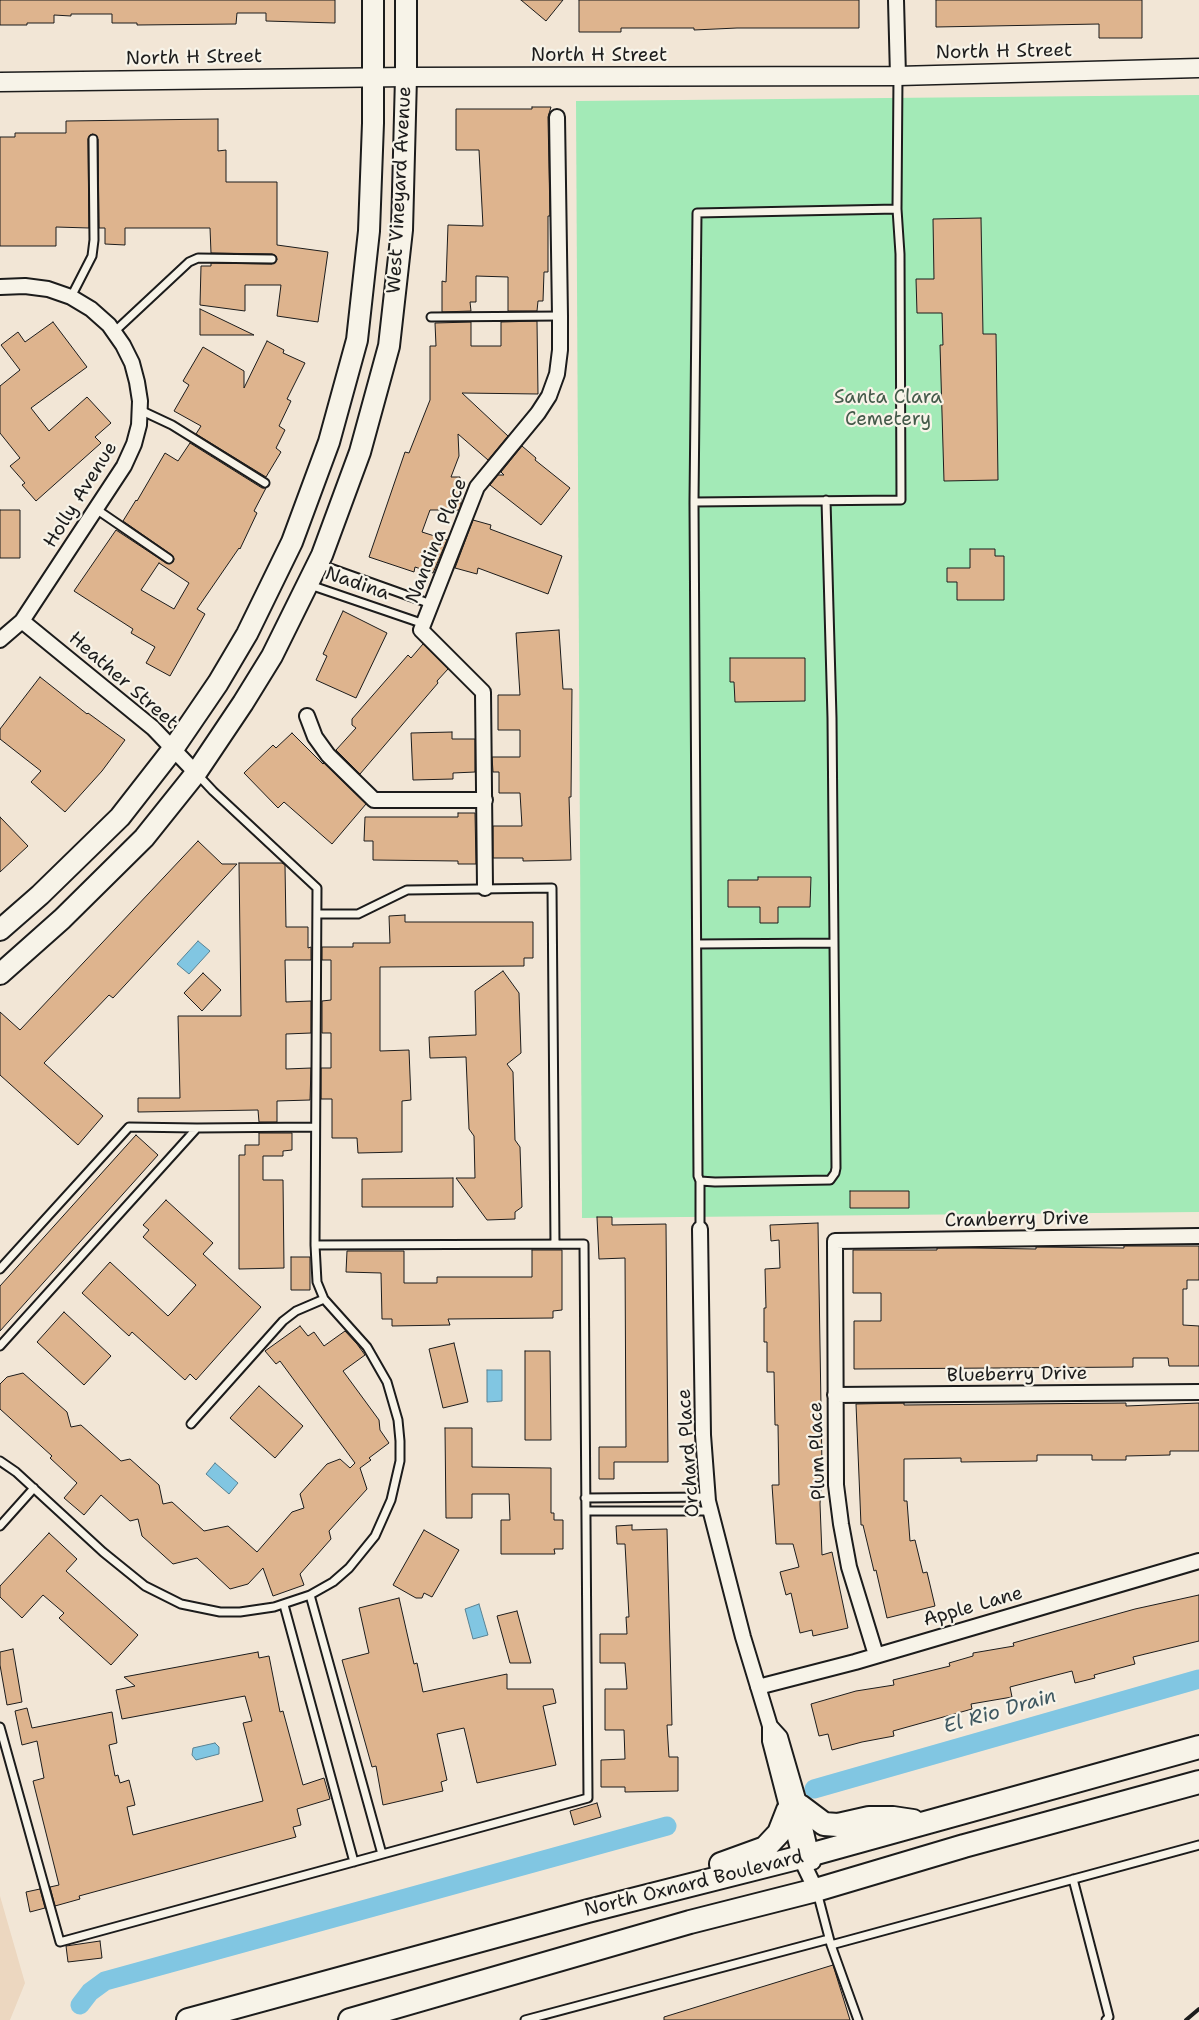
<!DOCTYPE html>
<style>
body{margin:0}
canvas{display:block;background:#f2e6d6}
</style>
<canvas width="1199" height="2020"></canvas>
<script>
const ctx = document.querySelector('canvas').getContext('2d');
ctx.lineJoin = 'round';
function paint(path, color) { ctx.fillStyle = color; ctx.fill(path, 'evenodd'); }
const poly = rows => new Path2D(rows.map(r => 'M' + r).join(''));
function trace(path, color, width, dash) { ctx.strokeStyle = color; ctx.lineWidth = width; ctx.lineCap = dash ? 'butt' : 'round'; ctx.setLineDash(dash || []); ctx.stroke(path); }
function write(font, color, halo, rows, align = 'center') {
  ctx.font = font + ' "Shantell Sans",sans-serif'; ctx.lineWidth = 4.5; ctx.setLineDash([]); ctx.textBaseline = 'middle'; ctx.strokeStyle = halo; ctx.fillStyle = color; for (const [text, x, y, turn = 0] of rows) {
    ctx.save(); ctx.translate(x, y); ctx.rotate((+turn || 0) * Math.PI / 180); ctx.textAlign = isNaN(turn) ? turn : align; if (halo) ctx.strokeText(text, 0, 0); ctx.fillText(text, 0, 0); ctx.restore();
  }
}
paint(poly([
 [0,1896,25,1983,10,2020,0,2020]
]), '#ecd7c0');
paint(poly([
 [1199,95,1199,1212,582,1218,576,101]
]), '#a3eab7');
const water = poly([
 [198,941,210,951,189,974,177,964,198,941],
 [487,1370,502,1370,502,1401,487,1402,487,1370],
 [215,1463,238,1483,229,1494,206,1474,215,1463],
 [479,1604,488,1635,473,1639,465,1609,479,1604],
 [215,1743,219,1747,219,1754,196,1760,192,1755,193,1748,215,1743]
]);
paint(water, '#81c6e2');
trace(water, '#598293', 1);
trace(poly([
 [814,1789,1199,1679],
 [80,2005,90,1992,105,1981,667,1826]
]), '#81c6e2', 19);
const building = poly([
 [0,0,335,0,335,23,266,21,266,13,237,13,236,24,137,25,137,23,112,23,112,14,71,14,71,16,54,15,54,23,27,23,27,25,0,25,0,0],
 [521,0,563,0,546,21,521,0],
 [579,0,859,0,859,28,737,28,694,30,694,28,621,28,621,32,579,32,579,0],
 [936,0,1142,0,1142,38,1099,38,1099,24,936,27,936,0],
 [532,107,551,107,548,117,550,216,548,216,548,272,544,272,543,301,538,301,537,311,508,311,508,277,476,276,476,302,470,302,471,311,442,312,442,281,446,282,448,225,483,226,479,150,456,150,456,109,532,109,532,107],
 [218,119,218,151,226,150,226,182,277,182,277,245,328,252,318,322,277,316,281,285,245,285,245,311,200,305,201,266,211,266,211,263,272,264,277,260,276,256,272,254,211,253,210,228,125,228,125,245,105,244,105,228,99,228,98,139,93,134,90,135,88,139,89,228,56,227,56,246,0,246,0,137,15,137,15,133,66,133,66,121,218,119],
 [981,218,983,334,996,334,998,480,944,481,940,345,943,345,942,313,917,313,916,279,934,279,933,219,981,218],
 [200,309,254,335,200,335,200,309],
 [537,321,538,394,462,393,508,436,488,460,458,434,459,456,451,477,460,477,461,505,459,510,430,510,422,532,447,540,433,573,415,567,414,572,369,557,405,452,409,453,430,400,430,346,436,346,435,323,471,322,471,346,501,346,501,322,537,321],
 [53,322,87,367,31,408,49,431,87,397,111,423,95,437,101,443,36,501,22,485,25,483,10,466,20,458,0,433,0,386,20,370,1,345,18,332,25,342,53,322],
 [267,341,284,350,283,353,305,363,287,399,291,401,279,426,285,430,276,448,281,452,266,477,196,434,201,426,174,411,189,385,183,381,203,347,244,371,244,388,267,341],
 [190,443,262,488,266,488,254,511,257,513,240,549,239,548,197,609,205,614,170,676,146,663,155,647,131,633,133,629,74,591,116,530,166,563,173,562,174,559,172,555,123,521,136,500,137,501,165,453,178,461,190,443],
 [159,563,189,583,174,609,141,590,159,563],
 [522,446,536,458,535,460,570,488,541,525,490,485,498,475,504,475,501,472,522,446],
 [0,510,20,510,20,558,0,558,0,510],
 [473,520,491,525,490,529,562,556,548,594,478,568,477,574,455,568,473,520],
 [970,549,995,549,995,556,1004,556,1004,600,957,600,957,582,947,582,947,568,970,568,970,549],
 [343,611,387,633,356,698,316,680,327,656,323,654,343,611],
 [559,630,563,689,572,689,571,797,569,797,571,860,523,861,523,858,493,858,493,826,522,826,520,793,499,793,499,772,493,772,492,757,520,757,520,730,498,730,498,695,520,695,516,633,559,630],
 [423,644,448,669,437,681,438,683,360,774,336,750,356,728,352,725,352,719,408,655,411,658,423,644],
 [730,658,805,658,805,701,735,702,734,682,730,682,730,658],
 [40,677,87,714,88,713,125,740,102,771,65,812,31,782,41,771,0,739,0,729,40,677],
 [452,732,452,739,475,739,475,772,453,773,453,779,413,780,411,733,452,732],
 [292,733,323,764,324,763,366,804,332,844,284,802,278,808,244,773,273,745,276,748,292,733],
 [458,813,475,813,476,864,458,864,458,861,373,860,373,841,364,841,365,817,458,817,458,813],
 [0,817,28,846,0,872,0,817],
 [198,841,222,864,237,864,113,998,109,995,44,1063,103,1116,78,1145,0,1075,0,1012,20,1030,198,841],
 [239,863,282,863,285,865,286,927,308,927,308,948,311,947,311,960,285,960,286,1002,311,1001,311,1033,286,1034,286,1069,311,1068,310,1100,277,1101,277,1122,259,1122,258,1110,138,1112,138,1098,180,1098,178,1016,241,1016,239,863],
 [758,877,811,877,810,907,778,907,778,923,760,923,760,907,728,907,728,880,758,880,758,877],
 [405,915,405,922,533,922,533,958,524,958,524,966,380,967,380,1051,409,1050,411,1100,402,1101,402,1152,358,1153,357,1138,332,1138,332,1099,321,1099,321,1068,331,1068,331,1033,322,1033,322,1001,331,1000,331,960,322,960,322,947,353,947,353,943,390,943,389,916,405,915],
 [503,971,519,993,521,1053,507,1064,513,1072,515,1140,520,1147,522,1207,515,1212,515,1219,487,1220,456,1178,475,1178,474,1136,469,1129,466,1057,430,1058,429,1037,476,1035,475,991,503,971],
 [203,973,221,990,202,1011,184,993,203,973],
 [259,1133,292,1133,292,1150,283,1151,283,1156,263,1156,263,1180,283,1180,284,1268,239,1269,239,1155,245,1155,245,1145,259,1145,259,1133],
 [136,1135,158,1155,0,1331,0,1286,136,1135],
 [453,1178,453,1207,362,1207,362,1179,453,1178],
 [850,1191,909,1191,909,1208,850,1208,850,1191],
 [166,1200,213,1243,203,1254,261,1307,196,1380,190,1374,185,1380,132,1332,129,1336,82,1293,110,1262,168,1316,172,1312,196,1285,143,1237,149,1230,143,1225,166,1200],
 [597,1217,612,1217,612,1225,666,1224,668,1462,614,1462,614,1479,599,1479,599,1447,626,1447,625,1258,599,1259,597,1217],
 [818,1223,822,1467,820,1504,822,1555,832,1552,848,1628,813,1636,812,1630,800,1633,791,1593,786,1595,780,1572,799,1567,793,1544,776,1544,772,1485,779,1485,778,1425,775,1425,774,1372,767,1372,767,1342,764,1342,764,1308,766,1308,765,1269,780,1268,779,1240,771,1241,770,1225,818,1223],
 [1124,1246,1199,1246,1199,1280,1187,1280,1187,1289,1183,1289,1183,1325,1199,1326,1199,1366,1169,1366,1168,1358,1133,1358,1133,1367,854,1369,854,1321,881,1321,881,1293,853,1293,853,1250,937,1250,937,1248,971,1248,1036,1249,1036,1247,1124,1248,1124,1246],
 [532,1250,562,1250,562,1310,553,1311,553,1318,448,1319,450,1325,392,1326,392,1319,382,1319,381,1273,346,1272,347,1251,404,1251,404,1283,437,1283,437,1277,532,1277,532,1250],
 [291,1257,310,1257,310,1290,291,1290,291,1257],
 [64,1312,111,1356,84,1385,37,1342,64,1312],
 [300,1326,308,1336,314,1332,324,1346,345,1331,357,1344,365,1355,343,1371,379,1420,380,1430,389,1443,369,1458,371,1460,360,1468,367,1489,329,1531,331,1539,300,1574,304,1585,273,1596,263,1568,248,1584,230,1589,197,1558,173,1564,142,1536,138,1519,130,1521,101,1495,84,1515,64,1498,77,1483,50,1458,52,1456,0,1409,0,1384,7,1377,23,1373,67,1412,71,1427,81,1425,121,1461,130,1459,159,1485,163,1504,172,1502,204,1531,228,1526,257,1552,292,1512,304,1508,300,1494,327,1464,340,1459,350,1468,355,1463,280,1361,276,1364,265,1351,300,1326],
 [454,1343,468,1402,443,1408,429,1349,454,1343],
 [525,1351,550,1351,551,1440,525,1440,525,1351],
 [259,1386,303,1426,275,1458,230,1418,259,1386],
 [904,1403,904,1405,1126,1403,1126,1406,1199,1403,1199,1451,1170,1451,1170,1455,1126,1456,1126,1460,1092,1460,1092,1455,1037,1455,1037,1461,961,1462,961,1458,904,1459,904,1501,907,1501,910,1541,915,1540,923,1573,927,1572,935,1606,887,1618,876,1570,874,1571,863,1525,861,1525,856,1404,904,1403],
 [445,1428,472,1428,472,1467,551,1468,551,1513,554,1513,554,1520,563,1520,563,1549,554,1549,555,1554,501,1554,501,1520,510,1520,509,1494,472,1494,472,1518,446,1518,445,1428],
 [632,1525,632,1530,667,1529,672,1725,667,1725,669,1757,678,1757,678,1791,625,1792,625,1787,601,1787,601,1760,625,1759,624,1730,605,1730,605,1689,627,1689,625,1663,600,1663,600,1634,627,1634,626,1617,629,1617,625,1544,617,1544,616,1526,632,1525],
 [424,1530,459,1550,432,1597,424,1593,422,1598,416,1598,393,1585,424,1530],
 [49,1533,77,1559,66,1571,138,1635,111,1665,59,1618,64,1613,43,1595,22,1618,0,1597,0,1586,49,1533],
 [1199,1595,1199,1641,1133,1657,1135,1664,1094,1675,1095,1678,1075,1683,1072,1671,1010,1687,1012,1697,971,1704,972,1709,893,1731,894,1736,862,1742,832,1750,828,1734,819,1736,811,1704,856,1691,894,1685,893,1680,950,1666,949,1663,973,1656,973,1653,1014,1646,1013,1643,1135,1609,1199,1595],
 [399,1598,414,1664,417,1663,423,1692,507,1674,507,1689,553,1689,556,1703,543,1706,556,1765,477,1783,464,1728,437,1734,447,1780,441,1782,443,1791,383,1805,376,1766,372,1767,342,1660,369,1653,359,1608,399,1598],
 [517,1611,531,1663,510,1663,497,1616,517,1611],
 [13,1649,22,1702,7,1705,0,1665,0,1652,13,1649],
 [258,1652,259,1658,269,1656,280,1712,283,1711,303,1785,324,1778,330,1799,297,1809,301,1825,293,1827,296,1837,79,1896,80,1899,55,1906,50,1887,59,1885,33,1781,44,1778,37,1741,22,1745,15,1711,27,1708,32,1728,112,1712,117,1743,109,1745,115,1776,118,1775,120,1783,129,1780,135,1805,127,1807,133,1835,263,1801,243,1723,252,1721,245,1696,122,1719,116,1690,135,1686,124,1677,258,1652],
 [597,1803,601,1817,574,1825,570,1811,597,1803],
 [40,1889,45,1908,30,1912,26,1892,40,1889],
 [100,1941,102,1958,68,1962,66,1946,100,1941],
 [833,1965,850,2020,664,2020,664,2017,833,1965]
]);
paint(building, '#deb48e');
trace(building, '#1c1c1c', 1);
const service = poly([
 [897,209,697,213,694,502,901,500,900,254,897,209,898,76],
 [71,297,92,256,94,240,93,139],
 [431,317,560,316],
 [114,332,189,262,198,258,272,259],
 [140,410,172,425,265,483],
 [694,502,698,1176,700,1181,715,1182,830,1180,835,1173,836,1168,832,718,826,500],
 [96,509,169,559],
 [319,564,431,604],
 [310,585,424,624],
 [317,914,358,914,407,890,552,888,555,1244],
 [697,944,834,943],
 [700,1181,700,1229],
 [0,1269,129,1127,197,1128],
 [0,1346,197,1128,315,1127],
 [191,1424,283,1321,296,1311,324,1299],
 [0,1461,16,1472,103,1552,145,1586,181,1604,220,1612,240,1612,274,1607,310,1595,333,1582,349,1568,375,1536,391,1500,400,1461,400,1441,398,1420,387,1382,367,1347,324,1299,317,1282,315,1245,317,888,213,791,198,775],
 [585,1498,708,1497],
 [586,1511,710,1511],
 [0,1526,34,1488],
 [310,1595,382,1854],
 [284,1605,354,1862],
 [0,1727,60,1942,588,1798,584,1244,315,1245],
 [1073,1879,1109,2017,1106,2020],
 [817,1892,831,1945,858,2020],
 [831,1945,1199,1845],
 [525,2020,829,1939]
]);
const minor = poly([
 [896,0,898,76],
 [0,287,25,286,48,289,71,297,91,309,109,325,123,345,132,363,137,382,140,401,139,425,134,444,124,466,22,621,0,640],
 [22,621,153,728,196,773],
 [307,716,315,737,328,755,374,800,485,800],
 [485,888,483,692,421,630,477,487,538,413,549,396,557,374,560,350,560,316,557,117],
 [700,1229,703,1435,708,1501,743,1637,770,1726,770,1741,800,1857,816,1890],
 [835,1395,1199,1392],
 [876,1655,849,1567,841,1524,836,1485,835,1241,1199,1236],
 [758,1687,855,1662,1199,1561],
 [770,1726,780,1737,800,1806,813,1862]
]);
const tertiary = poly([
 [0,82,406,77,898,76,1199,68]
]);
const secondary = poly([
 [0,930,40,895,120,817,173,749,218,683,247,634,292,542,329,442,357,340,369,231,373,123,373,0],
 [0,974,62,919,144,838,196,773,243,703,272,656,322,555,360,452,389,346,402,230,406,77,406,0]
]);
const primary = poly([
 [800,1806,824,1824,838,1825,869,1818,893,1818,913,1821],
 [721,1864,765,1848,779,1833,788,1810],
 [188,2020,588,1911,813,1854,1199,1747],
 [350,2020,690,1922,816,1890,964,1846,1199,1782]
]);
trace(service, '#1c1c1c', 11);
trace(minor, '#1c1c1c', 18);
trace(tertiary, '#1c1c1c', 21);
trace(secondary, '#1c1c1c', 24);
trace(primary, '#1c1c1c', 26);
trace(service, '#f7f3e8', 7);
trace(minor, '#f7f3e8', 14);
trace(tertiary, '#f7f3e8', 18);
trace(secondary, '#f7f3e8', 20);
trace(primary, '#f7f3e8', 22);
trace(poly([
 [1186,2020,1199,2009]
]), '#1c1c1c', 4);
write('19px', '#1c1c1c', '#f7f3e8', [
 ["North H Street",1004,52,-1],
 ["North H Street",599,56],
 ["North H Street",194,58,-1],
 ["West Vineyard Avenue",400,190,-87],
 ["Holly Avenue",81,495,-58],
 ["Nandina Place",437,541,-68],
 ["Nadina",357,584,19],
 ["Heather Street",123,681,41],
 ["Cranberry Drive",1017,1220,-1],
 ["Blueberry Drive",1017,1375,-1],
 ["Plum Place",818,1451,-92],
 ["Orchard Place",689,1453,-94],
 ["Apple Lane",973,1607,-16],
 ["North Oxnard Boulevard",694,1884,-14]
]);
write('19px', '#445a4a', '#f7f3e8', [
 ["Santa Clara",888,398],
 ["Cemetery",888,420]
]);
write('italic 20px', '#3f5861', '#f7f3e8', [
 ["El Rio Drain",1000,1712,-16]
]);
</script>
